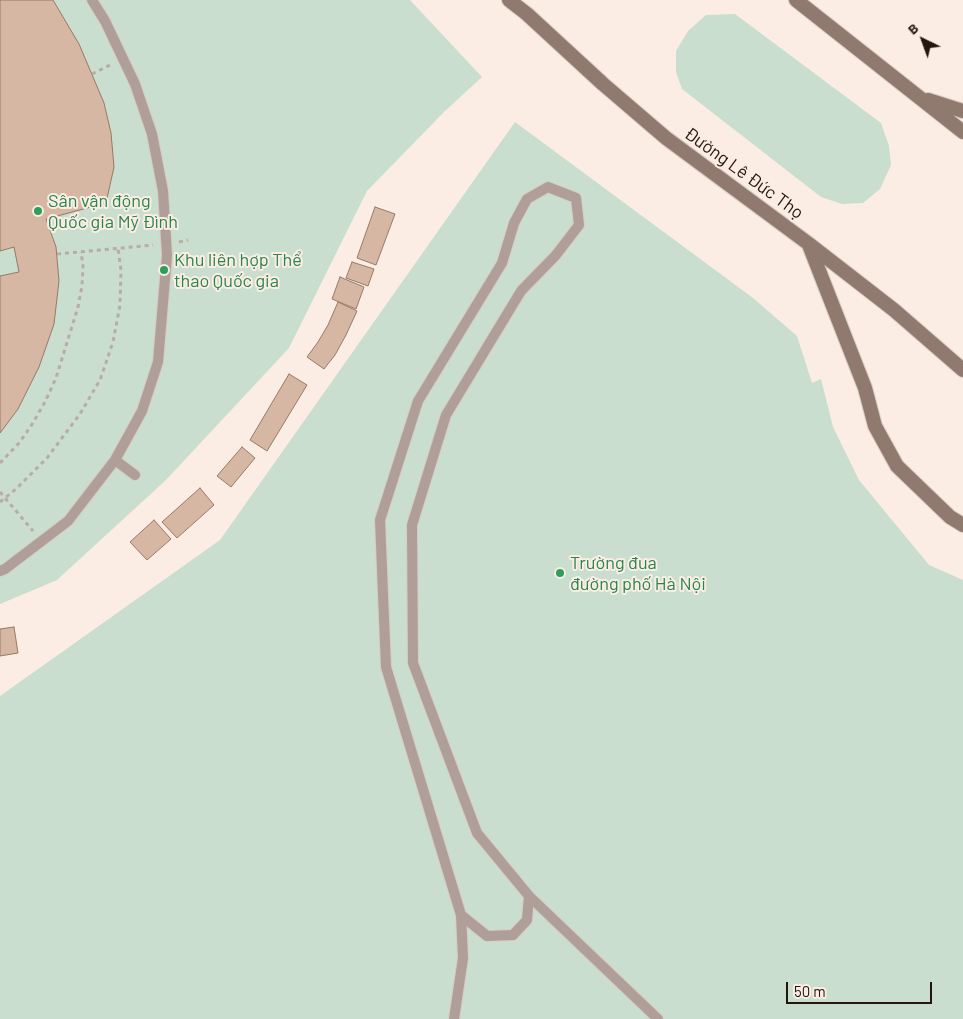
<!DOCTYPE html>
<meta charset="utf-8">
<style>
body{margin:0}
#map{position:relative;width:963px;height:1019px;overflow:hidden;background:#fbede4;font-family:Barlow,sans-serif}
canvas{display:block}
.north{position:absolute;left:898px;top:15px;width:50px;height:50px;-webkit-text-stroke:4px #fbede4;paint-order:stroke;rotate:318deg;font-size:14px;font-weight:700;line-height:20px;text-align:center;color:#22160e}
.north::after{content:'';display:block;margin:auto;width:18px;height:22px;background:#22160e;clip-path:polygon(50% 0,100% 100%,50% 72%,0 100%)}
.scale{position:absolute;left:786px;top:982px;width:146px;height:22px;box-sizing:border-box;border:2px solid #22160e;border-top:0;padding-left:6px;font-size:15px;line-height:18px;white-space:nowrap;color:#22160e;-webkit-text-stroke:4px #fbede4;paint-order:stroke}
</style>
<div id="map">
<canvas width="963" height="1019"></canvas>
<div class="north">B</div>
<div class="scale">50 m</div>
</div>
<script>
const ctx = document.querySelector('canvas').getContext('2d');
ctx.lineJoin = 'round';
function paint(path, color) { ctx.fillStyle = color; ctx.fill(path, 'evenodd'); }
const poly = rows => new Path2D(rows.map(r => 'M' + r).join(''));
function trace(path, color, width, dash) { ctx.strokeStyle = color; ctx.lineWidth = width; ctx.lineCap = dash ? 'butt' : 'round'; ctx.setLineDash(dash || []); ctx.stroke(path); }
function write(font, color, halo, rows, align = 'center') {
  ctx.font = font + ' Barlow,sans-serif'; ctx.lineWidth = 4; ctx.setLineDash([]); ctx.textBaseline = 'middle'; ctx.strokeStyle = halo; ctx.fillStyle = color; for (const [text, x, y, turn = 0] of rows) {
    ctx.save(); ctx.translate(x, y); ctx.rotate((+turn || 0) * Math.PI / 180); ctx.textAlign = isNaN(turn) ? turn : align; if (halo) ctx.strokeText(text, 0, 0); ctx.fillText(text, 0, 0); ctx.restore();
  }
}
paint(poly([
 [0,0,410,0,482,77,444,112,367,191,289,348,166,480,57,580,0,604],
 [735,14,881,123,889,146,891,165,880,189,863,203,842,204,821,197,682,89,676,72,676,51,688,31,706,15],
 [515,122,753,298,797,336,812,383,821,379,833,427,859,480,929,565,963,580,963,1019,0,1019,0,696,220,540]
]), '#c9dece');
const building = poly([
 [0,0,53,0,79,44,104,103,111,133,114,167,106,203,46,219,56,247,59,281,54,324,39,367,18,409,0,433,0,276,19,272,14,247,0,251,0,0],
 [375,207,395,214,376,265,357,258,375,207],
 [352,262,374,269,368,286,346,278,352,262],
 [340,277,364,287,356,309,332,299,340,277],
 [338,302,357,311,346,335,335,355,324,369,307,357,318,342,328,325,338,302],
 [289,374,307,385,267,451,250,440,289,374],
 [242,447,255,458,231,487,217,476,242,447],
 [200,488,214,505,177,538,162,522,200,488],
 [154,520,171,539,147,560,130,542,154,520],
 [14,627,18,653,0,656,0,629,14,627]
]);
paint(building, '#d5b7a4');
trace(building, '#987965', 1);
const service = poly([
 [115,460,135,475],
 [0,571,5,569,68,521,115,460,142,411,158,362,167,255,163,191,152,134,135,84,105,21,92,0],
 [461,915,487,936,513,935,527,920,529,896],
 [454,1019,463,958,461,915,386,667,380,520,418,401,502,263,514,223,527,199,548,187,576,198,579,225,556,255,521,291,446,415,412,525,413,663,477,833,529,896,658,1019]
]);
const secondary = poly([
 [509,0,527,14,603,84,666,138,809,244,894,310,963,370],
 [796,0,963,132],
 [928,100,963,111],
 [809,245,865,388,875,426,897,466,950,517,963,525]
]);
trace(service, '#d8cbc2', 12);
trace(secondary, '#d8cbc2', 16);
trace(poly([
 [92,74,112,64],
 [179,242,188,240],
 [57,254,153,245],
 [0,463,19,443,31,426,45,402,56,378,78,307,82,286,83,266,81,252],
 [0,492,33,531],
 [0,502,16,489,47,458,80,414,100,380,113,342,120,305,121,270,118,248]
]), '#b9aca3', 3, [4, 4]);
trace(service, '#b09f99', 10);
trace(secondary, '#90796f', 14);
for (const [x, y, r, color] of [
 [38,211,5,"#2e9e5b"],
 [164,270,5,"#2e9e5b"],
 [560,573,5,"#2e9e5b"]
]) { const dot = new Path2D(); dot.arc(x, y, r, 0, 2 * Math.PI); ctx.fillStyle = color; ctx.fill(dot); trace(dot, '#fbede4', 2); }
write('18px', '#22160e', '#fbede4', [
 ["Đường Lê Đức Thọ",744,173,36]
]);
write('18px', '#27864d', '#fbede4', [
 ["Sân vận động",48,201],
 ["Quốc gia Mỹ Đình",48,222],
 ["Khu liên hợp Thể",174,260],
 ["thao Quốc gia",174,281],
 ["Trường đua",570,563],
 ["đường phố Hà Nội",570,584]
], 'left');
</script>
